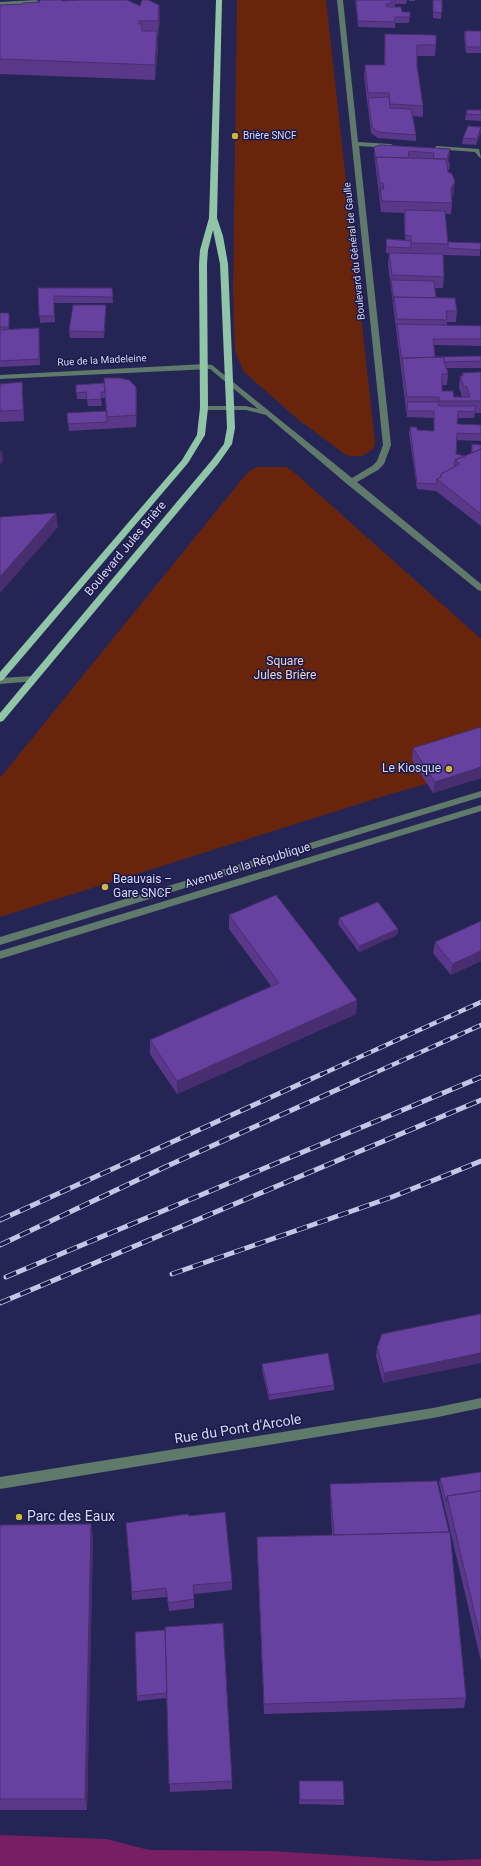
<!DOCTYPE html>
<meta charset="utf-8">
<style>
body{margin:0}
canvas{display:block;background:#242554}
</style>
<canvas width="481" height="1866"></canvas>
<script>
const ctx = document.querySelector('canvas').getContext('2d');
ctx.lineJoin = 'round';
function paint(path, color) { ctx.fillStyle = color; ctx.fill(path, 'evenodd'); }
const poly = rows => new Path2D(rows.map(r => 'M' + r).join(''));
function trace(path, color, width, dash) { ctx.strokeStyle = color; ctx.lineWidth = width; ctx.lineCap = dash ? 'butt' : 'round'; ctx.setLineDash(dash || []); ctx.stroke(path); }
function write(font, color, halo, rows, align = 'center') {
  ctx.font = font + ' Roboto,sans-serif'; ctx.lineWidth = 3; ctx.setLineDash([]); ctx.textBaseline = 'middle'; ctx.strokeStyle = halo; ctx.fillStyle = color; for (const [text, x, y, turn = 0] of rows) {
    ctx.save(); ctx.translate(x, y); ctx.rotate((+turn || 0) * Math.PI / 180); ctx.textAlign = isNaN(turn) ? turn : align; if (halo) ctx.strokeText(text, 0, 0); ctx.fillText(text, 0, 0); ctx.restore();
  }
}
paint(poly([
 [237,0,326,0,374,433,375,444,373,449,362,456,351,456,346,455,300,421,244,372,238,359,235,349,233,292],
 [257,467,286,467,295,473,481,639,481,769,397,792,0,917,0,778,248,472]
]), '#68250c');
paint(poly([
 [0,1835,106,1839,149,1850,271,1851,433,1861,481,1859,481,1866,0,1866]
]), '#781e63');
paint(poly([
 [36,0,38,1,38,3,0,6,0,2,36,0],
 [337,0,343,0,358,142,391,144,394,146,391,148,359,146,391,445,384,464,378,470,357,482,481,584,481,591,478,590,347,484,266,415,246,410,201,410,201,406,246,406,258,409,210,369,0,379,0,375,205,364,212,365,352,478,372,466,377,461,383,445,337,0],
 [437,146,479,149,481,158,479,157,475,152,435,149,435,147,437,146],
 [33,676,36,677,37,679,36,681,0,684,0,678,33,676],
 [481,791,481,797,0,945,0,937,481,791],
 [481,805,481,811,0,959,0,951,481,805],
 [481,1398,481,1408,433,1418,0,1489,0,1477,433,1408,481,1398]
]), '#5f796a');
paint(poly([
 [216,0,222,0,217,218,223,236,228,264,235,428,232,444,218,464,3,721,0,722,0,713,212,460,224,444,227,428,220,264,213,230,208,250,207,264,208,408,205,435,188,463,3,680,0,681,0,672,182,460,197,435,200,408,199,264,200,250,209,218,216,0]
]), '#90c6a7');
const railFar1 = poly([
 [320,1075,481,1002],
 [370,1075,481,1025]
]);
const rail = poly([
 [0,1220,322,1074],
 [0,1245,165,1167,372,1074],
 [172,1274,392,1197,481,1161],
 [6,1277,481,1077],
 [0,1303,481,1100]
]);
trace(railFar1, '#c3c6e7', 4.5);
trace(rail, '#c3c6e7', 5);
trace(railFar1, '#1b1a49', 3, [8]);
trace(rail, '#1b1a49', 3.5, [11]);
paint(poly([
 [355,0,407,0,406,4,395,4,395,7,402,12,410,12,409,23,395,23,395,28,358,27],
 [409,0,415,0,415,1,409,1],
 [433,0,442,0,441,19,433,18],
 [62,1,140,6,159,5,160,20,158,36,157,36,158,46,155,80,0,74,0,5,23,4],
 [465,31,481,31,481,53,466,53,464,37],
 [385,34,436,45,435,56,417,56,417,66,423,106,423,117,413,116,416,135,416,141,378,138,371,133,364,76,365,65,384,65],
 [481,110,481,121,465,120,466,114],
 [481,133,476,145,462,144,463,138],
 [381,145,450,155,448,161,450,164,449,170,447,170,448,172,454,193,452,197,452,203,451,214,445,214,448,242,480,250,480,256,443,255,444,277,443,288,435,288,436,298,457,311,456,322,447,322,447,325,481,326,481,346,434,345,435,357,481,356,481,368,447,368,448,374,447,385,442,385,442,391,454,397,462,397,459,387,460,376,462,376,462,373,481,372,481,413,475,413,474,418,458,418,457,424,481,425,481,441,457,440,456,454,465,456,471,453,472,444,481,445,481,526,436,491,417,489,409,433,410,427,417,430,434,431,434,418,407,417,388,264,389,253,398,253,386,253,386,239,405,240,404,221,404,213,381,212,374,154,374,147],
 [38,288,112,288,113,303,54,303,55,322,40,323],
 [106,311,104,338,70,338,69,331],
 [0,313,9,319,9,329,39,328,40,365,0,367],
 [22,382,23,394,24,421,0,422,0,384],
 [76,385,136,387,137,399,136,427,69,431,67,413,106,411,105,398,101,398,102,406,88,406,87,399,77,399],
 [481,727,481,778,433,793,412,760,413,748],
 [229,915,357,1000,356,1014,177,1094,150,1054,150,1040,271,986,229,929],
 [339,918,398,929,397,935,359,952,338,924],
 [481,921,481,961,451,975,433,953,435,942],
 [480,1314,383,1383,376,1356,377,1347],
 [262,1364,334,1385,334,1390,269,1400,262,1370],
 [481,1472,481,1661,439,1483,440,1478],
 [330,1484,466,1698,464,1708,264,1714,257,1548,257,1537,332,1535,330,1493],
 [189,1516,232,1582,232,1590,194,1594,194,1608,169,1611,167,1597,132,1600,126,1523],
 [0,1525,93,1537,87,1810,0,1810],
 [165,1630,232,1781,232,1789,170,1792,167,1698,137,1701,137,1696],
 [299,1781,344,1800,344,1805,299,1804]
]), '#593889');
paint(poly([
 [159,5,160,20,158,36,158,21],
 [157,31,158,46,155,80,155,65],
 [481,128,481,133,476,145,477,139],
 [450,149,450,155,447,164,447,159],
 [455,182,454,193,450,200,451,189],
 [106,305,106,311,104,338,104,332],
 [22,382,23,394,24,421,23,410],
 [136,387,137,399,136,427],
 [2,450,3,461,0,465,0,452],
 [56,513,58,527,0,593,0,577],
 [481,767,481,778,433,793,435,782],
 [398,929,397,935,359,952,359,946],
 [481,951,481,961,451,975,452,964],
 [357,1000,356,1014,177,1094,177,1081],
 [481,1353,481,1363,383,1383,384,1373],
 [91,1524,93,1537,87,1810,85,1799]
]), '#482e6f');
const building = poly([
 [40,0,62,0,62,1,80,0,127,0,140,6,142,0,148,0,159,5,158,21,139,21,139,24,142,24,142,31,157,31,155,65,0,59,0,5,23,4,23,3,40,2,40,0],
 [356,0,395,0,395,2,390,2,390,4,386,4,387,7,401,7,402,12,410,12,410,17,395,17,395,22,358,21,356,0],
 [433,0,442,0,442,13,433,12,433,0],
 [465,31,481,31,481,47,466,47,465,31],
 [385,34,436,35,436,45,417,45,417,66,423,106,390,104,389,93,368,93,365,65,385,65,385,34],
 [389,97,390,108,411,109,416,135,378,132,372,127,368,98,389,97],
 [467,110,481,110,481,115,466,114,467,110],
 [468,126,481,127,477,139,463,138,468,126],
 [381,145,450,149,447,159,450,164,447,164,446,159,433,159,434,153,409,151,408,158,376,157,376,161,374,147,381,145],
 [376,157,446,159,448,172,452,174,455,182,451,189,452,203,382,201,380,189,384,189,383,183,380,183,376,157],
 [383,187,383,189,380,189,380,194,379,188,383,187],
 [405,210,445,211,448,244,411,243,411,236,405,235,405,210],
 [386,239,411,241,411,248,387,247,386,239],
 [448,242,481,243,480,250,448,248,448,242],
 [389,253,443,254,444,277,392,275,389,253],
 [391,280,434,281,436,298,394,297,394,302,391,280],
 [38,288,112,288,113,297,54,296,54,316,39,316,38,288],
 [394,297,455,298,457,311,446,311,447,320,397,319,394,297],
 [73,305,106,305,104,332,69,331,73,305],
 [0,313,9,313,9,327,0,327,0,313],
 [397,324,481,326,481,339,433,339,435,357,481,356,481,361,445,362,443,357,402,358,402,362,397,324],
 [39,328,39,359,0,361,0,330,39,328],
 [443,357,448,374,442,374,442,391,453,391,454,397,470,397,467,387,464,387,460,376,463,376,462,373,481,372,481,401,439,401,439,397,407,397,402,358,443,357],
 [104,378,119,378,129,380,136,387,136,415,107,417,104,378],
 [22,382,23,410,0,411,0,384,22,382],
 [104,383,105,392,101,392,101,399,87,400,86,392,76,393,76,385,104,383],
 [407,402,438,402,439,406,475,406,475,412,458,411,457,424,481,425,481,434,457,433,456,454,465,456,455,460,454,465,456,466,441,474,441,477,437,479,436,484,417,483,410,427,417,427,417,430,434,431,434,411,408,411,407,402],
 [107,411,107,422,68,424,67,413,107,411],
 [472,444,481,445,481,449,472,453,472,444],
 [481,449,481,514,437,479,441,477,441,474,460,464,455,460,481,449],
 [56,513,0,577,0,517,56,513],
 [481,727,481,767,435,782,413,748,481,727],
 [276,895,357,1000,177,1081,150,1040,279,983,229,915,276,895],
 [378,902,398,929,359,946,339,918,378,902],
 [481,921,481,951,452,964,435,942,481,921],
 [480,1314,481,1314,481,1353,384,1373,377,1347,382,1334,480,1314],
 [328,1353,334,1385,269,1395,262,1364,328,1353],
 [481,1472,481,1491,447,1496,446,1502,440,1478,481,1472],
 [437,1481,449,1532,334,1535,330,1484,437,1481],
 [481,1491,481,1640,447,1496,481,1491],
 [225,1512,232,1582,193,1585,194,1599,168,1603,166,1588,132,1592,126,1523,188,1514,189,1516,225,1512],
 [91,1524,85,1799,0,1799,0,1525,91,1524],
 [450,1532,466,1698,264,1704,257,1537,450,1532],
 [223,1623,232,1781,169,1784,165,1627,223,1623],
 [165,1630,167,1693,137,1696,135,1632,165,1630],
 [299,1781,343,1781,344,1800,300,1800,299,1781]
]);
paint(building, '#67419f');
trace(building, '#482e6f', 1);
for (const [x, y, r, color] of [
 [235,136,4,"#cfb837"],
 [449,769,4,"#cfb837"],
 [105,887,4,"#cfb837"],
 [19,1517,4,"#cfb837"]
]) { const dot = new Path2D(); dot.arc(x, y, r, 0, 2 * Math.PI); ctx.fillStyle = color; ctx.fill(dot); trace(dot, '#1b1a49', 1.5); }
write('10px', '#d6daf9', '#1b1a49', [
 ["Brière SNCF",243,136]
], 'left');
write('10px', '#d6daf9', '#1b1a49', [
 ["Boulevard du Général de Gaulle",355,251,-96],
 ["Rue de la Madeleine",102,361,-3]
]);
write('12px', '#d6daf9', '#1b1a49', [
 ["Boulevard Jules Brière",126,549,-50],
 ["Avenue de la République",248,866,-17]
]);
write('12px', '#efd2c8', '#1b1a49', [
 ["Square",285,662],
 ["Jules Brière",285,676]
]);
write('12px', '#d6daf9', '#1b1a49', [
 ["Le Kiosque",441,769],
 ["Beauvais –",113,880,"left"],
 ["Gare SNCF",113,894,"left"]
], 'right');
write('14px', '#d6daf9', '#1b1a49', [
 ["Rue du Pont d'Arcole",238,1430,-9]
]);
write('14px', '#d6daf9', '#1b1a49', [
 ["Parc des Eaux",27,1517]
], 'left');
</script>
